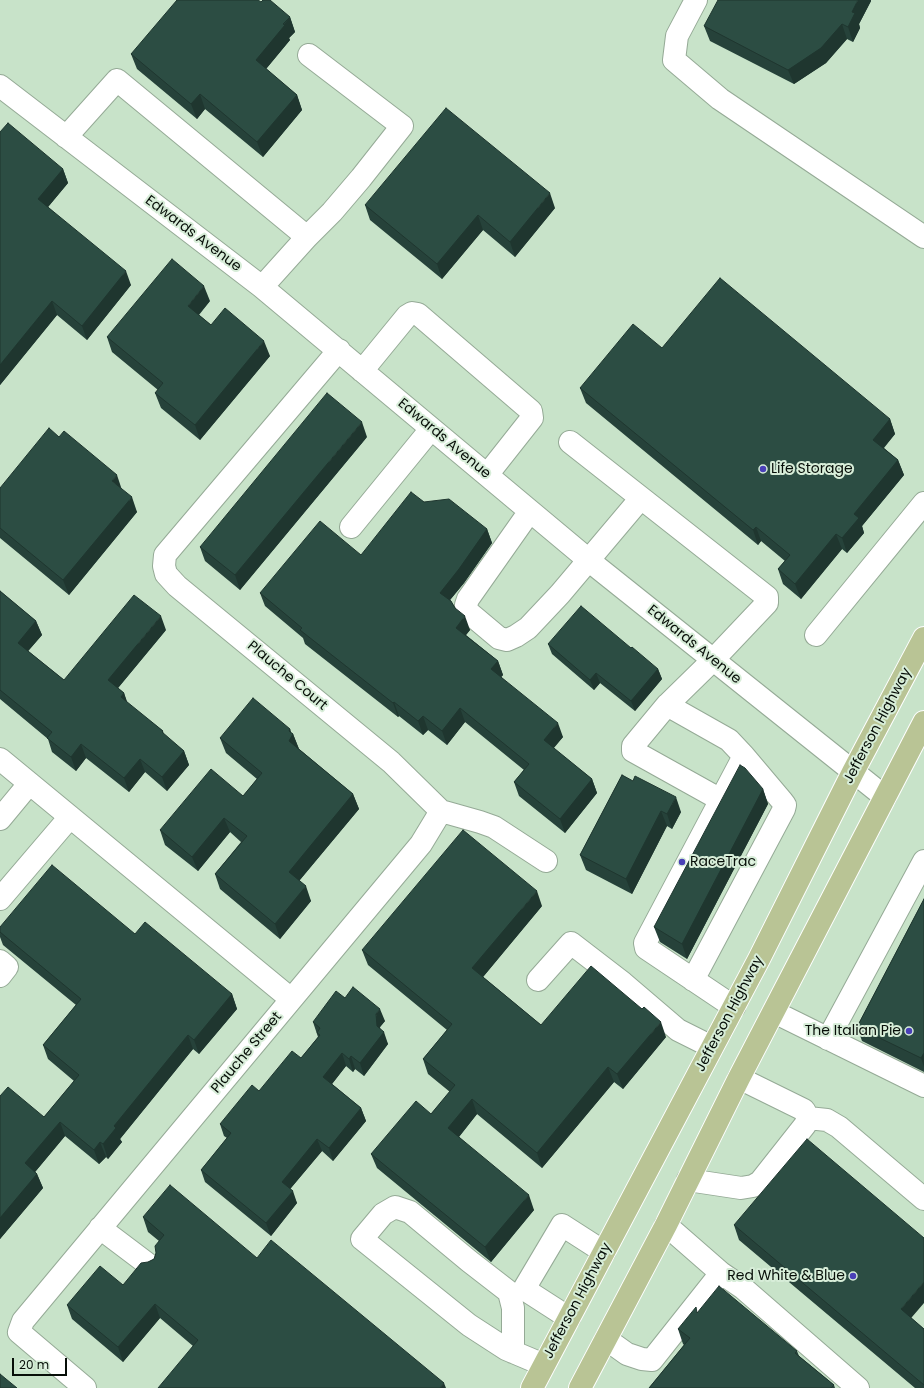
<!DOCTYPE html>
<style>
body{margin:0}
#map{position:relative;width:924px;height:1388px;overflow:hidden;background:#d7edd8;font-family:Poppins,sans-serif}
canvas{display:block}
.scale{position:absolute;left:12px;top:1358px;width:55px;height:18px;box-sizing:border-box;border:2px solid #070e08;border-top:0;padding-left:5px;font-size:12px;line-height:14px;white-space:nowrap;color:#070e08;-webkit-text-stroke:3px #d7edd8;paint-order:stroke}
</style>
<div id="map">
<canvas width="924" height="1388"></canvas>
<div class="scale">20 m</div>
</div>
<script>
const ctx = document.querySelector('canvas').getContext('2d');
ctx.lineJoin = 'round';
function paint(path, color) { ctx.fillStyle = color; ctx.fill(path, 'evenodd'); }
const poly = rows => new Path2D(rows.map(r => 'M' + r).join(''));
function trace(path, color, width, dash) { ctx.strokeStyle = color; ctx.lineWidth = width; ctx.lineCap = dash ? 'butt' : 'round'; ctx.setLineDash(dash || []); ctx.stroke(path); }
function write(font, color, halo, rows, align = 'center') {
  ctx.font = font + ' Poppins,sans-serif'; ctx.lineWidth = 4; ctx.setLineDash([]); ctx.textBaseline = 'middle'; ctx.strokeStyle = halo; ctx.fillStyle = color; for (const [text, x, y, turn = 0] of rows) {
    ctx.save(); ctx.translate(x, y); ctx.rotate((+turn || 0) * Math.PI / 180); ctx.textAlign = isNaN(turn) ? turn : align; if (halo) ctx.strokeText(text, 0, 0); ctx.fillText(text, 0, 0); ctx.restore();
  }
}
paint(poly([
 [0,0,924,0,924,1388,0,1388]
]), '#c8e3c9');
const minor = poly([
 [696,0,677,36,674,60,720,99,924,237],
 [0,86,262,287,597,567,885,797],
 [66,137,117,80,307,237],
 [262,287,307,237,332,212,361,178,402,126,309,55],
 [362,371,407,316,412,313,418,314,531,411,532,418,487,475],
 [570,442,767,597,767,603,713,660,667,705,729,740,744,756,645,943,646,948,734,1007],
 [530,511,468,599,466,605,468,612,499,638,507,640,516,636,528,628,560,594,641,498],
 [351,527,431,429],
 [816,635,924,503],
 [667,705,633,746,633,751,721,800],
 [0,759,291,999],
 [441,811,480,822,494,827,546,861],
 [0,819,29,784],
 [0,899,70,817],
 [0,961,7,967,0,976],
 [538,980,571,943,623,983,678,1030,712,1047],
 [693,980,784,809,785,805,782,801,744,756],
 [774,1012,924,1086],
 [828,1039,924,861],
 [808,1118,827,1120,839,1127,924,1199],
 [688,1180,741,1188,753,1186,760,1182,805,1125,808,1118,804,1110,739,1078],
 [666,1225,721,1273,743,1288,858,1388],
 [100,1228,149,1265],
 [569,1318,524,1289,562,1225,604,1252],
 [606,1339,627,1354,642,1359,652,1360,721,1273],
 [513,1352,513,1308,509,1292,469,1261,410,1212,395,1207,383,1214,362,1239,469,1325,506,1349,544,1365],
 [85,1388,19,1332,23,1321,421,844,441,811,391,762,177,586,166,574,164,566,165,555,339,350]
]);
const major = poly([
 [532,1388,759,959,853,772,924,638],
 [580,1388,666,1225,739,1078,924,722]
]);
trace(minor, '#95aa96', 24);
trace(major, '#fff', 24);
trace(minor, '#fff', 22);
trace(major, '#b9c495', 22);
paint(poly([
 [871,1,859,24,860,28,853,42,847,39,826,63,794,84,710,41,704,26],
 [261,2,290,17,295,32,289,38,290,40,266,69,297,95,302,110,263,157,205,109,197,119,137,69,131,54],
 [0,132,63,169,68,183,48,207,131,285,87,340,57,315,0,385],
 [365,205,555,208,515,257,483,230,442,279,370,220],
 [210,301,199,315,211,325,270,356,200,440,161,408,155,393,158,390,112,352,107,337],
 [662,348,890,419,895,434,884,448,898,460,904,475,862,526,864,533,847,553,842,549,801,599,783,584,778,569,785,561,761,541,758,545,586,403,580,388],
 [367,437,240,590,205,561,200,547],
 [0,488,122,490,137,512,69,595,0,538],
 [424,502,487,529,492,543,464,583,450,600,470,630,466,635,498,661,503,675,501,677,563,737,553,748,592,779,597,793,565,833,519,796,514,782,524,770,465,722,447,745,428,730,423,735,399,716,398,717,305,644,303,638,265,606,260,593,361,555],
 [0,591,36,621,42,635,28,651,64,680,166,630,118,688,124,693,127,703,163,731,164,735,184,751,189,765,167,791,145,772,129,792,86,758,76,771,52,752,48,739,0,699],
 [548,644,658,669,662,679,635,711,600,683,594,690,552,654],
 [290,729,291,733,293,734,299,749,353,794,359,809,299,881,311,901,280,939,220,889,215,874,241,842,230,832,198,871,165,845,160,830,243,796,257,779,226,753,220,738],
 [622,775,681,812,672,829,667,826,632,894,586,870,580,855],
 [763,789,768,804,687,959,660,942,654,927],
 [924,899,924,1072,862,1041,857,1027],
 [542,906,483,977,541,1025,666,1037,623,1089,614,1082,542,1168,477,1114,459,1137,534,1210,491,1262,377,1168,371,1154,431,1114,450,1092,428,1074,423,1059,447,1030,368,965,362,950],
 [0,927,135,934,232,994,237,1009,199,1054,193,1049,120,1139,122,1142,108,1159,106,1157,99,1164,65,1136,35,1172,37,1174,43,1188,0,1239,0,1096,44,1117,74,1081,48,1059,43,1045,76,1005,3,945,0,937],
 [345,998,385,1021,380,1027,380,1029,388,1044,364,1076,355,1069,353,1072,346,1066,332,1084,361,1108,366,1121,333,1161,322,1151,290,1189,297,1203,271,1236,205,1182,201,1170,227,1138,224,1136,220,1124,259,1091,301,1058,318,1037,313,1022],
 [143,1217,257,1258,444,1383,193,1346,160,1318,123,1362,72,1319,67,1305,123,1285,148,1262,154,1259,156,1253,159,1241,148,1232],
 [734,1225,911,1318,924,1329,924,1388,915,1388,739,1240],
 [698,1312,797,1351,799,1356,834,1385,835,1388,649,1388,684,1345,683,1344,678,1329]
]), '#26423a');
paint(poly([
 [858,0,871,0,871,1,859,24,860,28,853,42,848,27,852,12],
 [290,17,295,32,289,38,290,40,261,75,256,60],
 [842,24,847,39,826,63,794,84,788,70],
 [200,94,205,109,197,119,191,104],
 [297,95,302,110,263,157,257,142],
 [63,169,68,183,43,213,38,199],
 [550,193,555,208,515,257,510,242],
 [478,215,483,230,442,279,437,264],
 [126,271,131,285,87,340,82,326],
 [204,286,210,301,193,321,188,306],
 [52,301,57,315,0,385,0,365],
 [264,341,270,356,200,440,195,425],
 [890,419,895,434,878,454,873,440],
 [362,422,367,437,240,590,235,575],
 [898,460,904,475,862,526,864,533,847,553,842,538,854,514],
 [117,475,122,490,112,481],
 [132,497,137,512,69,595,63,580],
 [756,527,761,541,758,545,753,530],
 [487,529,492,543,464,583,445,606,440,593],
 [836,534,842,549,801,599,795,584],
 [161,616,166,630,113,694,108,680],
 [465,616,470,630,461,641,456,628],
 [36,621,42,635,23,657,18,643],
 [498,661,503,675,496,683,491,669],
 [658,669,662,679,635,711,631,701],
 [596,673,600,683,594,690,590,680],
 [124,693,129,707,121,697],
 [394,702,399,716,398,717,393,703],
 [460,708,465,722,447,745,442,731],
 [423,716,428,730,423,735,418,721],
 [558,723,563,737,549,754,544,740],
 [290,729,292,736,293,734,299,749,289,741,289,731],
 [81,744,86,758,76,771,71,757],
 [184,751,189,765,167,791,162,777],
 [140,759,145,772,129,792,124,778],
 [592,779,597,793,565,833,560,819],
 [763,789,768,804,687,959,682,944],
 [353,794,359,809,294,887,289,872],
 [676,797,681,812,672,829,667,814],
 [661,811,667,826,632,894,626,879],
 [224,818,230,832,198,871,192,857],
 [306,886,311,901,280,939,275,924],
 [537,891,542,906,478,983,472,968],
 [232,994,237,1009,199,1054,194,1040],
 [380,1009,385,1021,380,1027,381,1035,384,1032,388,1044,364,1076,360,1063,377,1026,376,1014],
 [661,1022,666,1037,623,1089,617,1074],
 [188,1035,193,1049,120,1139,122,1142,108,1159,103,1144,114,1126],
 [342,1053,346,1066,328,1089,323,1077],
 [924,1053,924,1067,921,1058],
 [351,1056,355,1069,353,1072,349,1059],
 [608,1067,614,1082,542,1168,537,1153],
 [472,1099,477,1114,454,1143,448,1128],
 [361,1108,366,1121,333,1161,329,1148],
 [60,1122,65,1136,30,1178,25,1163],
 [317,1139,322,1151,286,1194,282,1182],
 [100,1142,106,1157,99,1164,94,1150],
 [37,1174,43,1188,0,1239,0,1218],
 [293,1191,297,1203,271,1236,266,1223],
 [529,1195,534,1210,491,1262,485,1247],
 [924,1282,924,1303,906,1324,901,1309],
 [155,1304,160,1318,123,1362,118,1347],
 [444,1383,446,1388,440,1388]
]), '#1f362f');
const building = poly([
 [177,0,258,0,261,2,263,0,270,0,290,17,283,24,285,25,256,60,297,95,257,142,200,94,191,104,131,54,177,0],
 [718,0,858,0,852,12,855,13,848,27,842,24,821,48,788,70,704,26,718,0],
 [446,108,550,193,510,242,478,215,437,264,365,205,446,108],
 [8,123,63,169,38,199,126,271,82,326,52,301,0,365,0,132,8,123],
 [172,259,204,286,188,306,211,325,225,308,264,341,195,425,155,393,163,383,107,337,172,259],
 [720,278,890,419,873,440,898,460,854,514,859,518,842,538,836,534,795,584,778,569,790,555,756,527,753,530,580,388,633,324,662,348,720,278],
 [327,393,362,422,235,575,200,547,327,393],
 [49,428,59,437,64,431,117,475,112,481,132,497,63,580,0,528,0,488,49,428],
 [411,492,424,502,449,499,487,529,459,569,440,593,451,601,455,608,465,616,456,628,498,661,491,669,558,723,544,740,592,779,560,819,514,782,529,764,460,708,442,731,423,716,418,721,394,702,393,703,300,630,302,628,260,593,320,521,361,555,411,492],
 [0,591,36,621,18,643,64,680,134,595,161,616,108,680,124,693,121,697,163,731,162,732,184,751,162,777,140,759,124,778,81,744,71,757,47,738,52,732,0,690,0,591],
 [581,606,631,648,632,647,658,669,631,701,596,673,590,680,548,644,581,606],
 [253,698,290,729,289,731,293,734,289,741,353,794,289,872,306,886,275,924,215,874,247,836,224,818,192,857,160,830,211,769,243,796,262,773,220,738,253,698],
 [740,765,745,768,763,789,682,944,654,927,740,765],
 [622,775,633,781,635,776,676,797,667,814,661,811,626,879,580,855,622,775],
 [463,830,537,891,472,968,541,1025,591,966,642,1009,644,1007,661,1022,617,1074,608,1067,537,1153,472,1099,448,1128,529,1195,485,1247,371,1154,416,1101,431,1114,455,1085,423,1059,452,1024,362,950,463,830],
 [52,865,135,934,145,922,232,994,194,1040,188,1035,114,1126,116,1128,103,1144,100,1142,94,1150,60,1122,25,1163,37,1174,0,1218,0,1096,8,1087,44,1117,79,1075,43,1045,81,999,0,932,0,927,52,865],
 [924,899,924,1053,921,1058,857,1027,924,899],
 [353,987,380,1009,376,1014,377,1026,384,1032,360,1063,351,1056,349,1059,342,1053,323,1077,361,1108,329,1148,317,1139,282,1182,293,1191,266,1223,201,1170,231,1133,220,1124,252,1085,259,1091,292,1051,301,1058,320,1035,317,1033,320,1028,313,1022,336,991,345,998,353,987],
 [807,1139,924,1238,924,1282,901,1309,924,1329,924,1385,734,1225,807,1139],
 [170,1185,257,1258,271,1240,444,1383,440,1388,158,1388,198,1340,155,1304,118,1347,67,1305,100,1266,123,1285,141,1263,148,1262,154,1259,156,1253,155,1246,164,1235,143,1217,170,1185],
 [719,1286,797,1351,795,1353,834,1385,831,1388,649,1388,690,1338,678,1329,696,1307,697,1313,719,1286],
 [0,1374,17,1388,0,1388,0,1374]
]);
paint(building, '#2c4d43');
trace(building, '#1f362f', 1);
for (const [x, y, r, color] of [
 [763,469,4,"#4a40b7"],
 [682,862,4,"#4a40b7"],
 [909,1031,4,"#4a40b7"],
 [853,1276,4,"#4a40b7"]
]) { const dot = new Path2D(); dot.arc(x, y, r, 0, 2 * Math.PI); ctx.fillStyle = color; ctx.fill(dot); trace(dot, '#d7edd8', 1.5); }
write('14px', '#070e08', '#d7edd8', [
 ["Edwards Avenue",193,234,37],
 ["Edwards Avenue",444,439,40],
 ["Edwards Avenue",694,645,39],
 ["Plauche Court",287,676,40],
 ["Jefferson Highway",878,726,-62],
 ["Jefferson Highway",730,1014,-62],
 ["Plauche Street",247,1053,-50],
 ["Jefferson Highway",578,1301,-62]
]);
write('14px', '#070e08', '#d7edd8', [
 ["Life Storage",771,469],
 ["RaceTrac",690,862],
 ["The Italian Pie",901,1031,"right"],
 ["Red White & Blue",845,1276,"right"]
], 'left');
</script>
